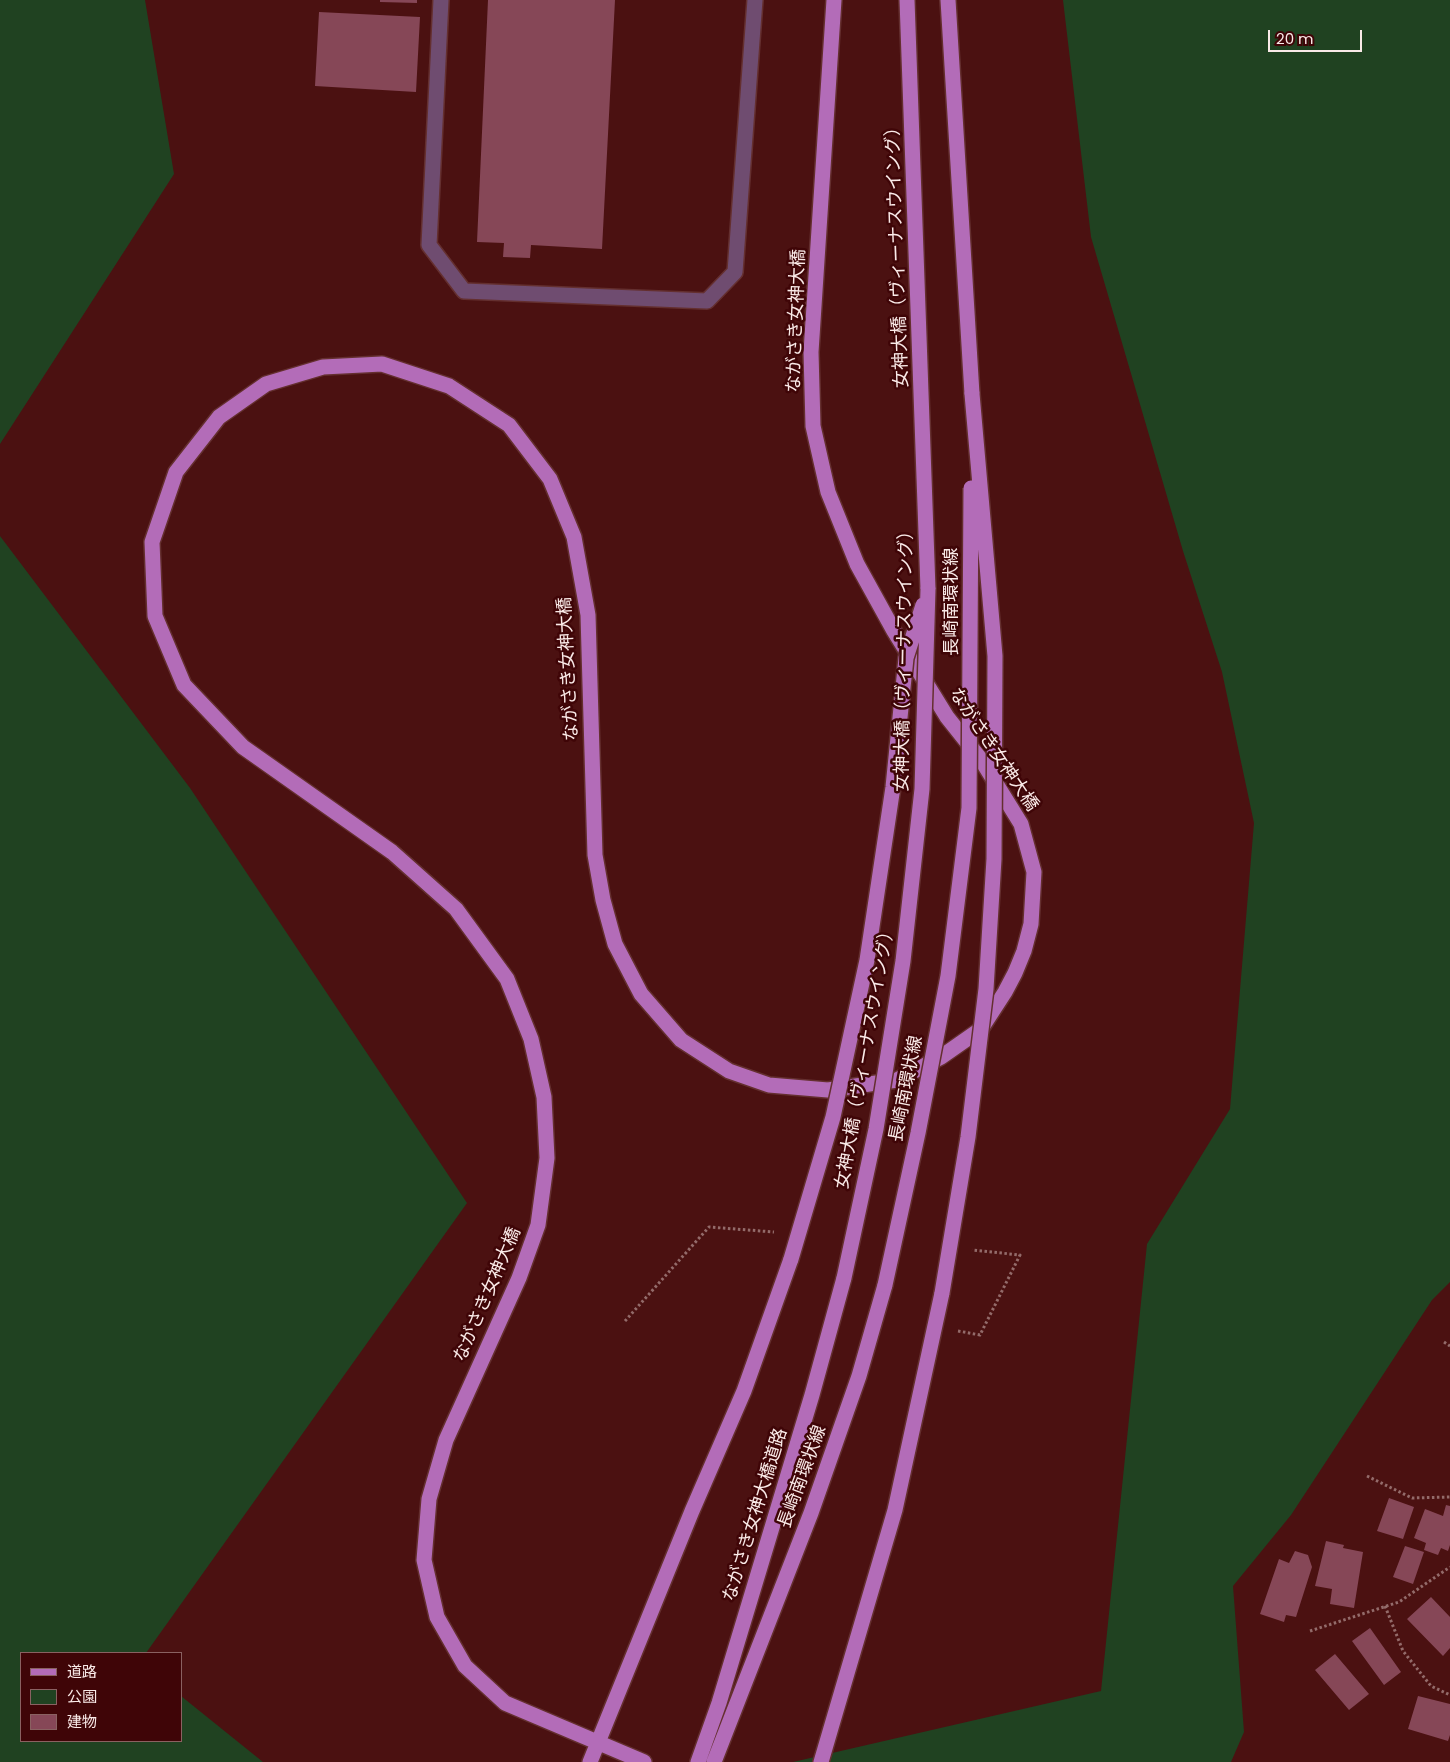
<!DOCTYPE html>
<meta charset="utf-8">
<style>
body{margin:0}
#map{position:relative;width:1450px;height:1762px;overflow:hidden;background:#4b1111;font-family:Poppins,"Noto Sans JP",sans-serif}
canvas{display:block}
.legend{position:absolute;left:20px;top:1652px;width:162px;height:90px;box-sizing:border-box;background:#3f0507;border:1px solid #8a6161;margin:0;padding:6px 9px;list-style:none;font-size:15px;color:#faeae8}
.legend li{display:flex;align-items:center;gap:10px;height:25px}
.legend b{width:25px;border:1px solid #8a6161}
.scale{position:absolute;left:1268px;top:30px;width:94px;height:22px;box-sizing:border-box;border:2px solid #faeae8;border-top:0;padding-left:6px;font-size:15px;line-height:18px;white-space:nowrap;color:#faeae8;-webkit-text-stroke:4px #3f0507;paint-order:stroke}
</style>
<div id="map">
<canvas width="1450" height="1762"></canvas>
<ul class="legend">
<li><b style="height:6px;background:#b36cb8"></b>道路</li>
<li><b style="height:14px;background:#204221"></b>公園</li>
<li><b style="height:14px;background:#864757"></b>建物</li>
</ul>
<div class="scale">20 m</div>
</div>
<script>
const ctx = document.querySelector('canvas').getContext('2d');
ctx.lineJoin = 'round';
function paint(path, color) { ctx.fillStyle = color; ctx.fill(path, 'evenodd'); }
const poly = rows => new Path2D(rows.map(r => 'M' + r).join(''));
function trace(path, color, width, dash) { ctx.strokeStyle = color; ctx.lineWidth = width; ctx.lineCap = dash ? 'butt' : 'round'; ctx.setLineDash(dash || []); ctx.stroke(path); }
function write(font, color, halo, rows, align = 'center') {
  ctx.font = font + ' Poppins,"Noto Sans JP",sans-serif'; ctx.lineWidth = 5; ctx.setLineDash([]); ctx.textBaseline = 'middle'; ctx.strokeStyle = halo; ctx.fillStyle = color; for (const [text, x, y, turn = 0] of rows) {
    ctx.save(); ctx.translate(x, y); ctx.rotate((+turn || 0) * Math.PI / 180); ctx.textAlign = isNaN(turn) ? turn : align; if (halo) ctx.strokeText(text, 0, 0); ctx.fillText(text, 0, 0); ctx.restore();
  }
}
paint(poly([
 [0,0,145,0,174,174,0,444],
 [1063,0,1450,0,1450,1282,1432,1300,1291,1515,1233,1586,1244,1732,1231,1762,793,1762,1101,1691,1147,1244,1230,1109,1254,823,1222,672,1183,551,1091,237],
 [0,536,190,788,467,1203,146,1653,21,1653,21,1741,181,1741,181,1696,263,1762,0,1762]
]), '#204221');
paint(poly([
 [380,0,417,0,417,3,380,2],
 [488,0,615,0,602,249,531,245,530,258,503,257,504,243,477,242],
 [319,12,420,17,416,92,315,86],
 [1389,1498,1414,1507,1403,1539,1377,1531],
 [1446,1505,1450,1506,1450,1545,1448,1551,1441,1548,1438,1555,1424,1550,1426,1543,1414,1538,1425,1509,1443,1516],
 [1326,1541,1344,1545,1343,1548,1363,1552,1354,1608,1330,1604,1332,1589,1315,1586],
 [1405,1546,1424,1552,1413,1584,1393,1577],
 [1295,1551,1308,1555,1312,1567,1296,1617,1286,1615,1284,1622,1260,1614,1279,1559,1289,1563],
 [1431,1597,1450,1617,1450,1648,1443,1656,1407,1619],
 [1370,1628,1401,1672,1384,1685,1352,1641],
 [1335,1654,1369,1694,1349,1710,1315,1670],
 [1418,1696,1450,1704,1450,1735,1448,1741,1408,1729]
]), '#864757');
const lane = poly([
 [441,0,429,245,464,291,707,301,735,272,755,0]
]);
const primary = poly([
 [907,0,928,589],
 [948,0,972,394],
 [590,1762,692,1511,744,1391,791,1259],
 [644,1762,505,1703,465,1666,437,1617,424,1560,429,1499,446,1440,519,1278,538,1225,547,1158,544,1097,531,1039,507,979,456,909,392,852,243,747,184,685,155,616,152,542,176,472,219,417,266,384,323,367,382,364,449,386,509,425,550,479,574,537,588,615,595,855,603,900,615,944,641,994,681,1040,729,1071,769,1085,828,1090,897,1080,941,1057,981,1029,1005,992,1015,973,1024,951,1031,924,1034,872,1021,824,982,761,947,717,894,631,857,564,828,492,813,426,811,352,834,0],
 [698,1762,719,1703,812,1395,844,1278],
 [714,1762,811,1513,859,1376,885,1285],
 [821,1762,895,1510,942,1293]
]);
trace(lane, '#642f2f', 18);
trace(primary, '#642f2f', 18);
trace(poly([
 [625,1321,709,1227,774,1232],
 [958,1331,980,1335,1020,1255,972,1250],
 [1444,1342,1450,1346],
 [1367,1476,1412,1498,1450,1497],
 [1385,1606,1403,1651,1431,1686,1450,1695],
 [1310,1631,1399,1602,1450,1567]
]), '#936b6a', 3, [2.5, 2.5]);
trace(lane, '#6f4c70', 15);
trace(primary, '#b36cb8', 15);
const primaryBridge = poly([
 [791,1259,833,1117,867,960,893,787,906,658,923,605],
 [844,1278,876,1129,903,961,922,789,928,589],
 [885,1285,918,1133,948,976,969,808,971,488],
 [942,1293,968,1137,986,989,994,859,995,656,972,394]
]);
trace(primaryBridge, '#642f2f', 18, []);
trace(primaryBridge, '#b36cb8', 15);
write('18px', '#faeae8', '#3f0507', [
 ["女神大橋（ヴィーナスウイング）",898,253,-92],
 ["ながさき女神大橋",797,321,-88],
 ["長崎南環状線",952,602,-90],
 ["女神大橋（ヴィーナスウイング）",905,657,-89],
 ["ながさき女神大橋",569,669,-93],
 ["ながさき女神大橋",993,750,56],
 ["女神大橋（ヴィーナスウイング）",866,1056,-80],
 ["長崎南環状線",907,1089,-79],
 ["ながさき女神大橋",488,1295,-67],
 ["長崎南環状線",803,1477,-70],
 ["ながさき女神大橋道路",756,1515,-73]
]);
</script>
